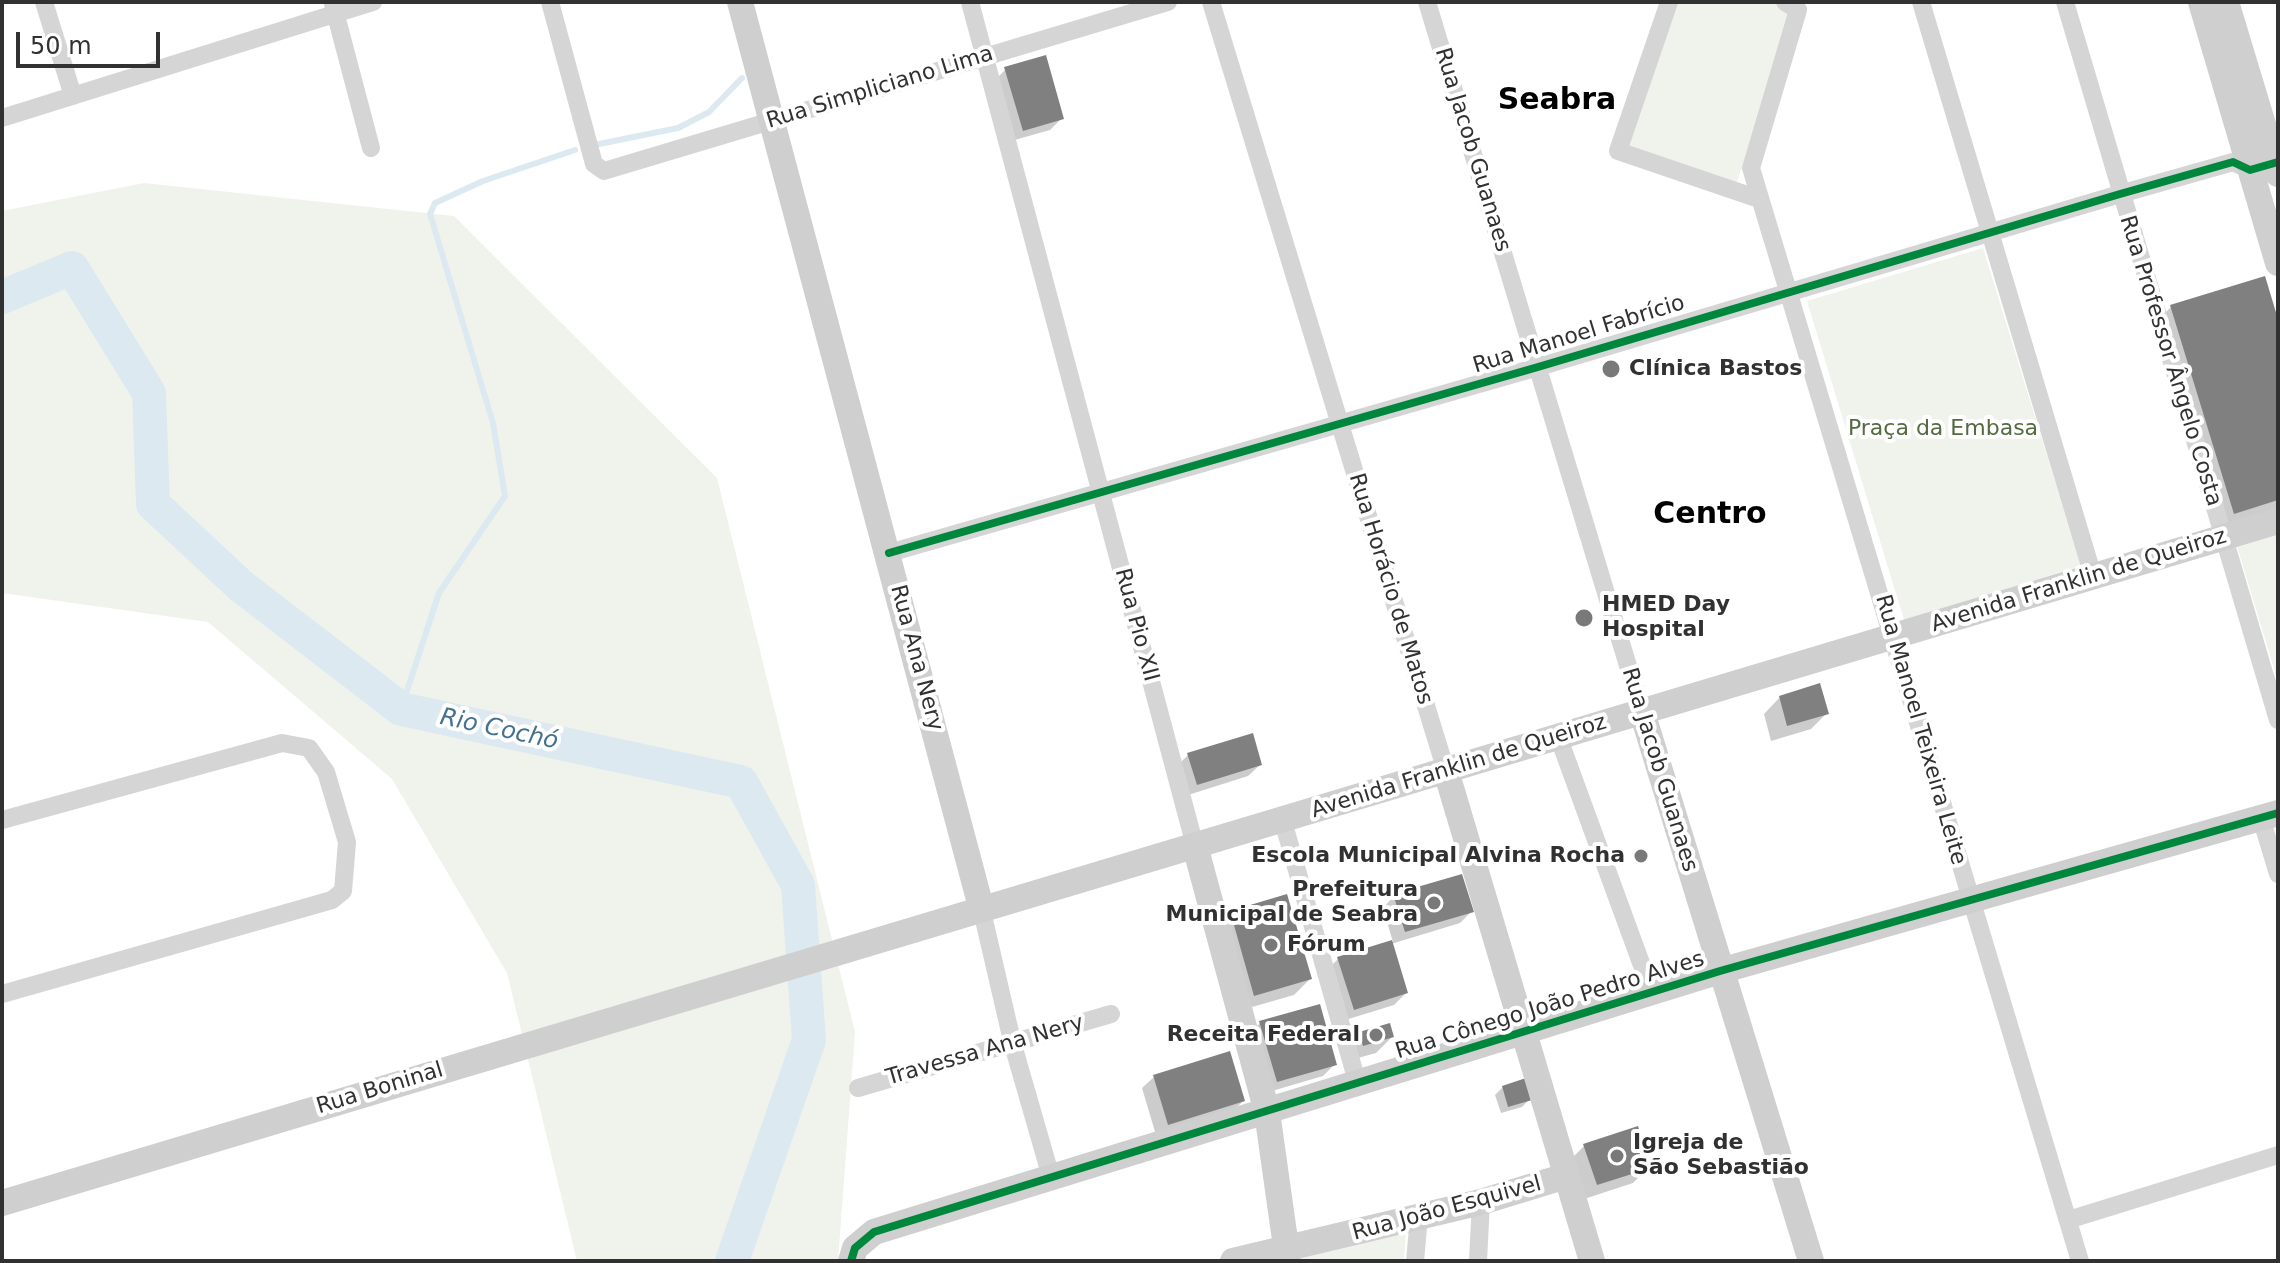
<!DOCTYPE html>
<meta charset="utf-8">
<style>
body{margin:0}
#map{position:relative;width:2280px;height:1263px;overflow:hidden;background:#fff;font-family:"DejaVu Sans",sans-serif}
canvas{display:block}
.frame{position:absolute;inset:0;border:4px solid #313131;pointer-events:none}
.scale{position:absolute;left:16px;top:32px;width:144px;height:36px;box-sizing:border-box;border:4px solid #313131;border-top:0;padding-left:10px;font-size:24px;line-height:28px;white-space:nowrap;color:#313131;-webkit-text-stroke:6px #fff;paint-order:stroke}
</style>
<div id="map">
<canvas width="2280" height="1263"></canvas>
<div class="frame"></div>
<div class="scale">50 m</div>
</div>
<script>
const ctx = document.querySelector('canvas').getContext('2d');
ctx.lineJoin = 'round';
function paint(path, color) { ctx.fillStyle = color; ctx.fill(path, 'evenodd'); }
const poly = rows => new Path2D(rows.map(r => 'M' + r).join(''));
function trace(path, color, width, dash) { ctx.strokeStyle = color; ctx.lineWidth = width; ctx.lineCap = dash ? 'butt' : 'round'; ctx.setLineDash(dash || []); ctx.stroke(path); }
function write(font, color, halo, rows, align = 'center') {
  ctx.font = font + ' "DejaVu Sans",sans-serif'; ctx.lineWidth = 8; ctx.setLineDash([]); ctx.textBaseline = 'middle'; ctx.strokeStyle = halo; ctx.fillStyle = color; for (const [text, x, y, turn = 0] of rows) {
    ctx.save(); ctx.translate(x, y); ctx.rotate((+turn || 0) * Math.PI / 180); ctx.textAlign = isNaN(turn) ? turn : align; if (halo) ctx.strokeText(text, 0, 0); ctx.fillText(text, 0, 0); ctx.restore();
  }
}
paint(poly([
 [1674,2,1775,2,1792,12,1736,185,1625,147],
 [144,183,454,216,717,478,855,1032,838,1261,577,1261,507,973,392,779,208,622,2,593,2,211],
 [1983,248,2081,566,1904,620,1807,301],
 [2278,534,2278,682,2237,546],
 [1406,1229,1404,1261,1298,1261,1298,1259]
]), '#f0f3ec');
paint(poly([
 [1006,69,1062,118,1050,130,1011,141,994,81],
 [2171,307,2278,326,2278,510,2218,528,2155,323],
 [1780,697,1827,713,1811,729,1771,741,1764,714],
 [1188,755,1260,765,1248,776,1185,796,1176,767],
 [1394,896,1472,911,1460,923,1391,944,1406,993,1394,1005,1342,1021,1326,971,1338,959,1393,942,1383,908],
 [1231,912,1310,979,1294,995,1238,1011,1215,929],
 [1260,1023,1335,1064,1323,1076,1265,1093,1248,1035],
 [1360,1034,1392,1037,1376,1053,1347,1061,1343,1050],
 [1154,1077,1243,1101,1231,1113,1156,1135,1142,1088],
 [1503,1087,1530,1099,1522,1107,1501,1113,1495,1095],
 [1584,1146,1649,1167,1633,1183,1581,1200,1568,1162]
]), '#0003');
trace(poly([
 [599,144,678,128,709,112,742,78],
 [401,709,439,593,505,496,493,423,430,214,435,203,483,181,575,150]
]), '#dde9f1', 6);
trace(poly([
 [2,297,72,268,149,393,153,504,241,586,401,709,741,782,798,885,809,1040,732,1261]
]), '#dde9f1', 34);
paint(poly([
 [1046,55,1064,119,1023,131,1004,67],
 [2265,276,2278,319,2278,500,2234,514,2170,305],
 [1820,683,1829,714,1787,726,1779,696],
 [1253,733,1262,765,1197,785,1187,753],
 [1462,874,1474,912,1405,932,1393,894],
 [1287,894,1312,979,1254,996,1230,911],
 [1392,940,1408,993,1354,1010,1337,957],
 [1320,1004,1337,1065,1277,1082,1259,1021],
 [1390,1023,1394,1037,1363,1046,1359,1032],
 [1230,1051,1245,1101,1168,1125,1153,1075],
 [1526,1078,1532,1100,1508,1107,1502,1086],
 [1638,1126,1651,1168,1597,1185,1583,1144]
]), '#808080');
trace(poly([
 [44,2,73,96],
 [550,2,594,164,604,171,1168,2],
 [970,2,1195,846],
 [1211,2,1446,771],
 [1427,2,1642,712],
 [1669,2,1618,151,1759,199],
 [1785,2,1798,10,1751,168,2080,1261],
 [1921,2,2093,576],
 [2065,2,2278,720],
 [333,4,371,148],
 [2,118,373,2],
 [889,553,1538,367,2120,194,2233,162,2250,170],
 [1558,736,1652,993],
 [2261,818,2278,874],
 [2,820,282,743,309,748,326,772,347,842,343,891,332,900,2,994],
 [1283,821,1358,1085],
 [981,907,1013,1045,1051,1177],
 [858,1088,1111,1014],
 [2068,1220,2278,1155],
 [1415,1261,1419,1217],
 [1478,1261,1481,1202]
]), '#d5d5d5', 18);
trace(poly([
 [740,2,981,907],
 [2201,2,2278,263],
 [2226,2,2278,174],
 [1642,712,1811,1261],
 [1446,771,1592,1261],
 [1195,846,1267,1112,1288,1261],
 [2,1203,2278,521],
 [851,1261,855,1248,874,1232,1720,971,2278,813],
 [1233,1261,1481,1202,1566,1176]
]), '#cfcfcf', 26);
trace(poly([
 [889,553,1538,367,2120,194,2233,162,2250,170,2278,162],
 [851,1261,855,1248,874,1232,1720,971,2278,813]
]), '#00873e', 8);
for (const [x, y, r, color] of [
 [1611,369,10,"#797979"],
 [1584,618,10,"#797979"],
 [1641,856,8,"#797979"],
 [1434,903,8,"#797979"],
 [1271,945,8,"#797979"],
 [1376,1035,8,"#797979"],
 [1617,1156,8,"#797979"]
]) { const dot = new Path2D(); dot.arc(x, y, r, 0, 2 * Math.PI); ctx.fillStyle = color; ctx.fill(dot); trace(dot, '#fff', 3); }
write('22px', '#313131', '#fff', [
 ["Rua Simpliciano Lima",880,88,-17],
 ["Rua Jacob Guanaes",1472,150,73],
 ["Rua Manoel Fabrício",1579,335,-17],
 ["Rua Professor Ângelo Costa",2170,361,73],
 ["Avenida Franklin de Queiroz",2079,581,-17],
 ["Rua Horácio de Matos",1390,589,73],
 ["Rua Pio XII",1136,625,75],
 ["Rua Ana Nery",916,658,75],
 ["Rua Manoel Teixeira Leite",1920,730,74],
 ["Avenida Franklin de Queiroz",1459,767,-17],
 ["Rua Jacob Guanaes",1659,770,73],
 ["Rua Cônego João Pedro Alves",1550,1006,-17],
 ["Travessa Ana Nery",985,1051,-16],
 ["Rua Boninal",380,1089,-17],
 ["Rua João Esquivel",1447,1209,-15]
]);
write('bold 22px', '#313131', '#fff', [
 ["Clínica Bastos",1629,369],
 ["HMED Day",1602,605],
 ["Hospital",1602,630],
 ["Escola Municipal Alvina Rocha",1625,856,"right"],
 ["Prefeitura",1418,890,"right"],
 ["Municipal de Seabra",1418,915,"right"],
 ["Fórum",1287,945],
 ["Receita Federal",1360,1035,"right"],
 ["Igreja de",1633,1143],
 ["São Sebastião",1633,1168]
], 'left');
write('22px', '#546b40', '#fff', [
 ["Praça da Embasa",1943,429]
]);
write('italic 24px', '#43718f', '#fff', [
 ["Rio Cochó",499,730,12]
]);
write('bold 30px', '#000', '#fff', [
 ["Seabra",1557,101],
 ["Centro",1710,515]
]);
</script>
